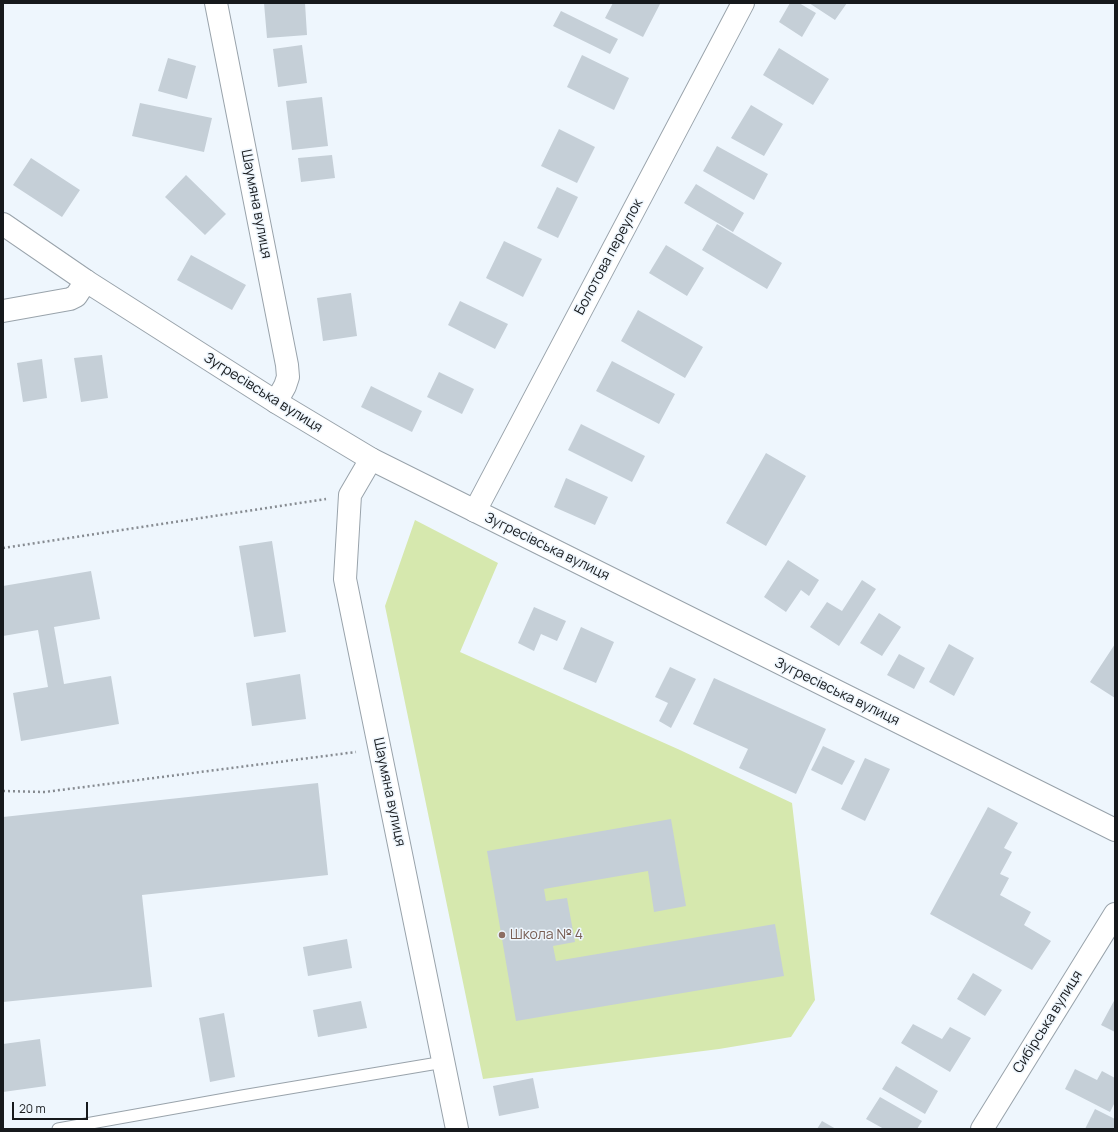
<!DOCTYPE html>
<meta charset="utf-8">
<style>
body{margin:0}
#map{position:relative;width:1118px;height:1132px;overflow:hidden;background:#eef6fd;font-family:Manrope,sans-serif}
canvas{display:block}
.frame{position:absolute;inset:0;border:4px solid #16191c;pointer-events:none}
.scale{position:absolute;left:12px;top:1102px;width:76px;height:18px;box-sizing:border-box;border:2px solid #16191c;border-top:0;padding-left:5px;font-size:12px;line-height:14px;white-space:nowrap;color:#16191c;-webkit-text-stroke:3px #eef6fd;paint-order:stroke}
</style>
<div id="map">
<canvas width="1118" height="1132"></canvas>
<div class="frame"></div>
<div class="scale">20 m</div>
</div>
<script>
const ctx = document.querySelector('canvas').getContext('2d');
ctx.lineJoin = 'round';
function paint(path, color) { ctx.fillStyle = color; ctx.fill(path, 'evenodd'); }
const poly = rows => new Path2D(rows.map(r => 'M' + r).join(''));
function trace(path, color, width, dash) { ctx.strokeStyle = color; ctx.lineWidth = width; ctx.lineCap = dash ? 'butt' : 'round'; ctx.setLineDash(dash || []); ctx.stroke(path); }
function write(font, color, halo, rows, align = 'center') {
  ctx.font = font + ' Manrope,sans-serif'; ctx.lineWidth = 3; ctx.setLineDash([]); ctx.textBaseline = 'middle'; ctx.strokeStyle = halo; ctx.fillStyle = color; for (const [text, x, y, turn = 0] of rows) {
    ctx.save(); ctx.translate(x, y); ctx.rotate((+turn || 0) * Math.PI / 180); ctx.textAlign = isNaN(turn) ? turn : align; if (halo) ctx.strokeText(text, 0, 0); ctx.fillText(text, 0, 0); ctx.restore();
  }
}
paint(poly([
 [415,520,498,563,460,652,680,750,792,803,815,1000,791,1037,719,1049,483,1079,385,606]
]), '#d6e8ae');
paint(poly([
 [264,3,305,3,307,35,267,38],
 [613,3,657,3,660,4,643,37,605,18],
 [790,3,799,3,816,13,802,37,779,22],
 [809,3,847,3,835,20],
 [561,11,618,39,610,54,553,26],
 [302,45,307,83,278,87,273,49],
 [779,48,829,79,813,105,763,75],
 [582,55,629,78,614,110,567,87],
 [168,58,196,66,187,99,158,91],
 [322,97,328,146,292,150,286,101],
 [140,103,212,118,204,152,132,136],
 [751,105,783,124,764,156,731,138],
 [559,129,595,147,577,183,541,166],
 [717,146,768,174,754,200,703,171],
 [332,155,335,178,301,182,298,158],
 [31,158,80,190,62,217,13,185],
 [186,175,226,214,205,235,165,197],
 [696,184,744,213,733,232,684,203],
 [557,187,578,197,558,238,537,228],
 [717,224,782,263,767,289,702,250],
 [504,241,542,259,523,297,486,278],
 [666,245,704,268,687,296,649,273],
 [191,255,246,285,232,310,177,280],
 [351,293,357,336,323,341,317,298],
 [460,301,508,324,495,349,448,325],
 [638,310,703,347,685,378,621,341],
 [102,355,108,398,81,402,74,358],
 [42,359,47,398,23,402,17,363],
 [612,361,675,394,659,424,596,391],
 [439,372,474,389,462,414,427,397],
 [371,386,422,411,412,432,361,407],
 [581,424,645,456,632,482,568,450],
 [766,453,806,476,766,546,726,523],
 [566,478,608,497,595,525,554,507],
 [272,541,286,632,254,637,239,546],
 [788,560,819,580,809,596,801,590,786,612,764,597],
 [91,571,100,619,54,627,64,684,111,676,119,724,21,741,13,693,48,687,38,630,3,636,3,586],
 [862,580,876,589,839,646,810,627,827,602,842,611],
 [534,607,566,621,557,641,541,634,534,651,518,643],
 [879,613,901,627,882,656,860,643],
 [581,627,614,642,596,683,563,669],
 [949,644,974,658,954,696,929,682],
 [1115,644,1115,698,1090,682],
 [899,654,925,668,914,689,887,675],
 [670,667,696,679,671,728,659,721,668,703,655,697],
 [300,674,306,719,252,726,246,683],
 [714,678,826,729,796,794,739,768,748,749,693,724],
 [823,746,855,761,842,785,811,770],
 [865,758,890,769,865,821,841,809],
 [318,783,328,875,142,895,152,987,3,1002,3,817],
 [988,807,1018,823,1004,848,1012,852,1000,874,1009,878,1000,895,1031,912,1024,925,1051,941,1032,970,930,914],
 [671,819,686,906,654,912,648,871,544,889,546,901,567,898,575,942,553,946,556,961,775,924,784,976,516,1021,487,851],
 [347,939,352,968,308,976,303,947],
 [973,973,1002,990,985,1016,957,999],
 [1115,999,1115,1032,1101,1025],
 [361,1001,367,1028,318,1037,313,1010],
 [224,1013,235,1077,210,1082,199,1018],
 [913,1024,942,1039,950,1027,971,1038,950,1072,901,1043],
 [40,1039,46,1086,3,1092,3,1044],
 [896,1066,938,1091,925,1114,882,1089],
 [1075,1069,1097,1080,1102,1071,1115,1078,1115,1102,1110,1112,1065,1089],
 [533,1078,539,1108,499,1116,493,1086],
 [880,1097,922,1121,917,1129,884,1129,866,1119],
 [1095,1109,1115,1119,1115,1129,1085,1129],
 [822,1121,836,1129,817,1129]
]), '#c5cfd7');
const lane = poly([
 [58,1129,242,1096,444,1062]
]);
const street = poly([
 [216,3,287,365,288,377,285,386,276,402],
 [3,311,70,299,76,296,86,281],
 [371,459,350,495,345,579,457,1129],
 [475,511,743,3],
 [982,1129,1115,914]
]);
const secondary = poly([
 [3,224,86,281,276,402,371,459,1115,830]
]);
trace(lane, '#99a3ab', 13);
trace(street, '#99a3ab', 24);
trace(secondary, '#99a3ab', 24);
trace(poly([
 [3,548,326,499],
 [3,791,45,792,356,752]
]), '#868b91', 2.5, [2, 3]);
trace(lane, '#fff', 11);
trace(street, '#fff', 22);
trace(secondary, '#fff', 22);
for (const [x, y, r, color] of [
 [502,935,4,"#8d6e63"]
]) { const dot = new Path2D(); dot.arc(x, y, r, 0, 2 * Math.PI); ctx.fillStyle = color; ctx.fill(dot); trace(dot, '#eef6fd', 1.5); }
write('14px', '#16191c', '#eef6fd', [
 ["Шаумяна вулиця",256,204,79],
 ["Болотова переулок",609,257,-62],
 ["Зугресівська вулиця",263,393,32],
 ["Зугресівська вулиця",547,547,26],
 ["Зугресівська вулиця",837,692,26],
 ["Шаумяна вулиця",389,792,78],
 ["Сибірська вулиця",1048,1022,-58]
]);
write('14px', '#785e54', '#eef6fd', [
 ["Школа № 4",510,935]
], 'left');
</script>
